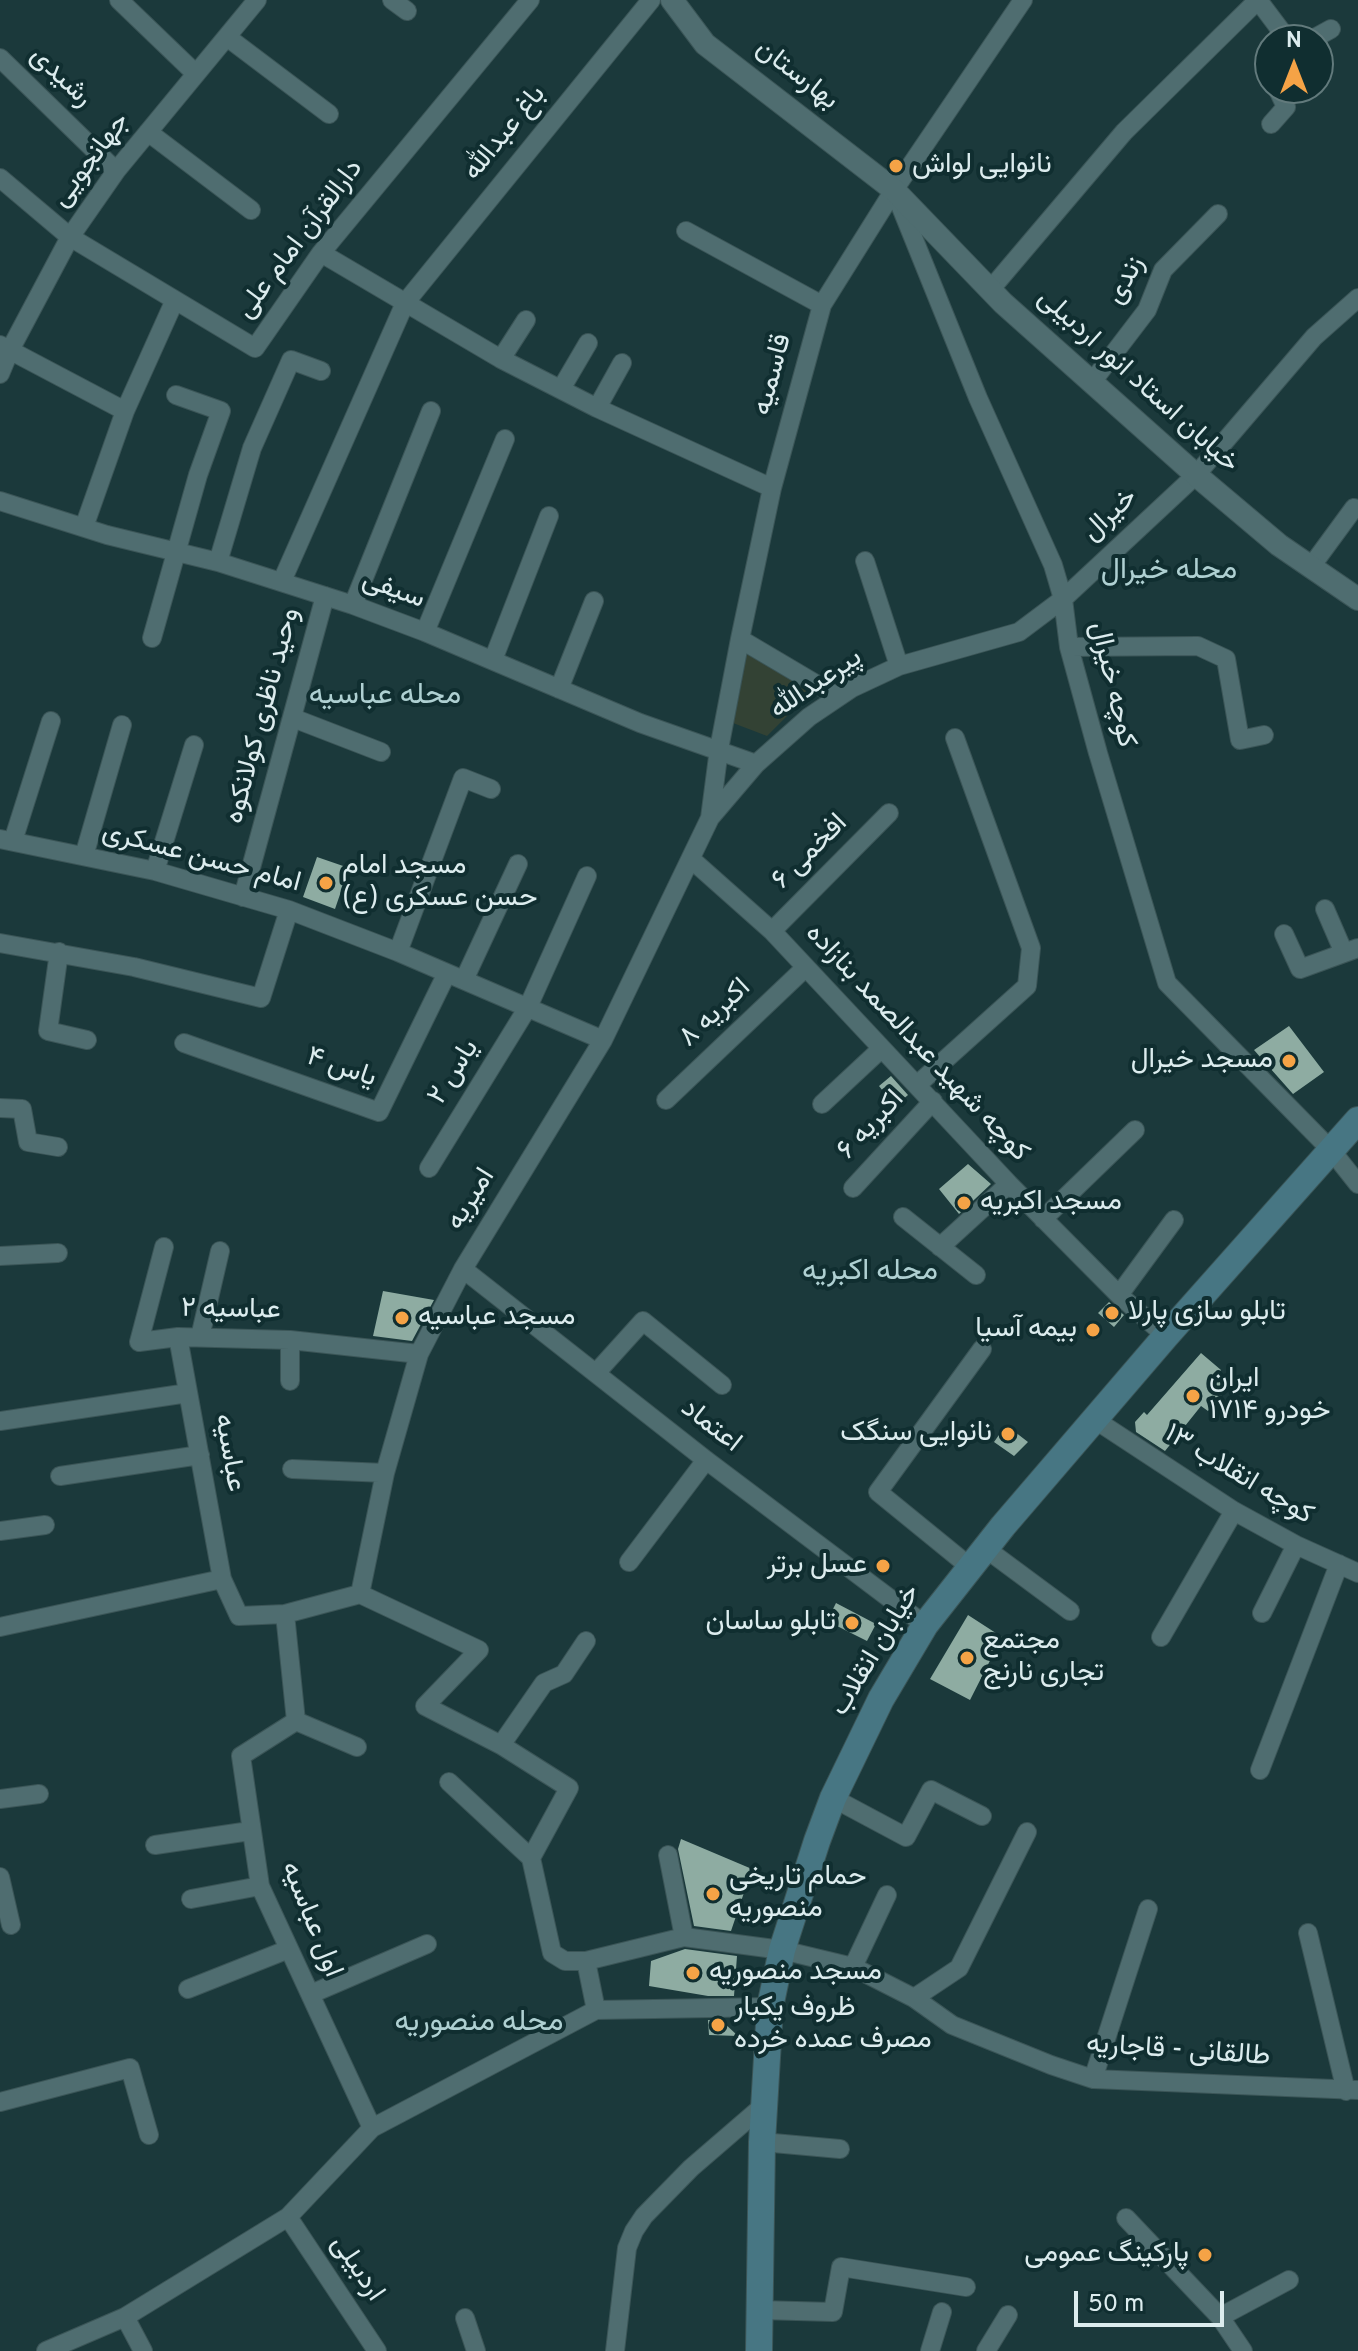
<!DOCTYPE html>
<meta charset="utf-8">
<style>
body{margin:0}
#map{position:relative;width:1358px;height:2351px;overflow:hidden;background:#1b393b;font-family:Overpass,sans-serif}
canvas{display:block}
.north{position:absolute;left:1254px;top:24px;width:80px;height:80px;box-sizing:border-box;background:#102e30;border:2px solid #627a7c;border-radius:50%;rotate:0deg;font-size:22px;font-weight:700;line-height:32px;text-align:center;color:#dcecee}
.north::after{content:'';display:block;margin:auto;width:28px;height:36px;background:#f5a346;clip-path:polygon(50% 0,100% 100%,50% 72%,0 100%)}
.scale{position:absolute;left:1074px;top:2291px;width:150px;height:36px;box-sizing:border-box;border:4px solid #dcecee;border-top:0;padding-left:10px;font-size:24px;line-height:28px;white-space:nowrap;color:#dcecee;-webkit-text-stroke:6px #102e30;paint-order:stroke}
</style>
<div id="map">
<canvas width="1358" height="2351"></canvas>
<div class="north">N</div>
<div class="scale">50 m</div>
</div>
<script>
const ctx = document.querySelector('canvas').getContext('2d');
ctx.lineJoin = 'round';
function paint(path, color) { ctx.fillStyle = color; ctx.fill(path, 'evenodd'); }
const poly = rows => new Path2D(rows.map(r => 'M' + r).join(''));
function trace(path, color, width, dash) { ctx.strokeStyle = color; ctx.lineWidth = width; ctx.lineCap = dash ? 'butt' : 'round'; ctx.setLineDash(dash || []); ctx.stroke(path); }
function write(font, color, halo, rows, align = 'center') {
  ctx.font = font + ' Overpass,Vazirmatn,sans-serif'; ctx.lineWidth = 8; ctx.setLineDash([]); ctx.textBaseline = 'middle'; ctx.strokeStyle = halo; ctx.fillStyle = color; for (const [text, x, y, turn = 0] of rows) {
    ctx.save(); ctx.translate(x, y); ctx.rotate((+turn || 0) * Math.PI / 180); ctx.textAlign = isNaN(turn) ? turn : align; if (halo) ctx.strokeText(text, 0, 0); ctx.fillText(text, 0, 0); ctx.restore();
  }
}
paint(poly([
 [747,651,812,691,767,736,733,723]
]), '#334234');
paint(poly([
 [317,857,349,868,335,909,303,897],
 [1289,1026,1324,1072,1293,1094,1254,1050],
 [891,1076,908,1095,895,1106,879,1086],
 [968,1164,991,1184,959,1214,939,1189],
 [383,1291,434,1300,412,1341,373,1336],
 [1109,1302,1124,1315,1114,1327,1098,1313],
 [1201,1353,1221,1370,1216,1376,1230,1386,1208,1411,1201,1406,1165,1451,1136,1432,1135,1422,1144,1412,1147,1415],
 [1006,1425,1028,1442,1014,1456,994,1442],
 [836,1603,876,1624,867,1641,827,1621],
 [968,1615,1002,1637,970,1700,930,1679],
 [681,1839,752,1869,731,1931,694,1926,678,1849],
 [685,1949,737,1956,734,1996,708,1996,649,1986,651,1961],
 [708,2020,721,2020,738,2036,709,2035]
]), '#8eaca2');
const minor = poly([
 [119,0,196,74],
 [392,0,407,11],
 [1258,0,1288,40],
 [227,37,329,114],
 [1311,40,1331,29],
 [0,58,116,171],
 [1271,124,1286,107,1277,88],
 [148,132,251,210],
 [0,178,70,237,255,348,321,253,530,0],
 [896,195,978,398,1053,565,1063,599,1069,647,1098,753,1167,983,1331,1150,1358,1184],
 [686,231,822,305],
 [321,253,501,359,597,408,772,488],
 [990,290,1124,132,1258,0],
 [0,345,125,411],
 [501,359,526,320],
 [0,374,10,350,70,237,116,171,257,0],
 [1092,382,1147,310,1163,270,1218,214],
 [561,389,588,343],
 [597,408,622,363],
 [0,501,107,535,218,562,353,605,425,632,640,723,756,764],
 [84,527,125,411,174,302],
 [865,561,899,666],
 [218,562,252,448,291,360,321,371],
 [1310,568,1354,508],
 [282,581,405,303,651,0],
 [353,605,431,411],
 [425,632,505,439],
 [152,638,198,475,221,411,176,395],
 [740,639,838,697],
 [1069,647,1198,646,1226,659,1240,740,1264,735],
 [493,660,549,516],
 [559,689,594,601],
 [293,718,381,752],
 [710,818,719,749,740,639,772,488,822,305,894,190,1023,0],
 [0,839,155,871,289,910,398,952,603,1040],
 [13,841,51,721],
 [84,856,122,725],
 [691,859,772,931,1009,1184,1119,1295,1166,1336],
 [155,871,194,745],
 [243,897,325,596],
 [1325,909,1344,953],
 [772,931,889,813],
 [1284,934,1300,969,1358,948],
 [0,943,134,967,261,998,289,910],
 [59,952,48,1031,87,1040],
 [398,952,463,778,491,789],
 [464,980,518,864],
 [184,1043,379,1112,447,973],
 [917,1085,1027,986,1031,948,955,738],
 [666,1100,805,968],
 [822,1104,881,1049],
 [0,1108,22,1109,28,1142,58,1147],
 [429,1168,528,1007,587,876],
 [853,1188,933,1101],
 [903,1217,976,1275],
 [1043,1219,1135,1130],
 [164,1247,139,1342,178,1337,290,1340,419,1354],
 [940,1247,1009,1184],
 [0,1256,58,1253],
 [463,1269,706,1460,925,1625],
 [1119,1295,1174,1220],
 [178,1337,222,1579,239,1616,285,1614,360,1594],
 [200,1337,220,1251],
 [596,1373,643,1321,722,1385],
 [290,1381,290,1340],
 [1094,1419,1234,1511,1296,1545,1358,1573],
 [0,1421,188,1393],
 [292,1469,385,1473],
 [60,1476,200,1455],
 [0,1531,45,1525],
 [985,1548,1070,1611],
 [629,1562,706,1460],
 [970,1567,878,1492,982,1349],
 [360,1594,385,1473,419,1354,463,1269,603,1040,710,818,756,764,809,717,852,688,899,666,1019,632,1063,599,1196,475,1314,337,1358,298],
 [360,1594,479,1650,425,1706,501,1745,569,1788,531,1858,552,1953,565,1961,586,1961,684,1937,782,1950,853,1967,914,1998,952,2025,1051,2065,1093,2079,1358,2090],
 [1262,1613,1296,1545],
 [285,1614,296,1721],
 [0,1627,222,1579],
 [1161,1637,1234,1511],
 [501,1745,544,1683,564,1674,586,1641],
 [357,1747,296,1721,241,1756,260,1886,372,2128],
 [1260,1770,1339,1564],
 [449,1782,531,1858],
 [833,1798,906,1837,931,1790,982,1816],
 [0,1799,39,1794],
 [155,1845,250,1831],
 [668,1855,684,1937],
 [0,1877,11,1925],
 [191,1899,260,1886],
 [1308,1933,1346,2091],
 [586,1961,596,2010],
 [853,1967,887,1895],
 [188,1989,289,1949],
 [311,1994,427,1944],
 [914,1998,959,1968,1027,1832],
 [1093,2079,1148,1909],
 [0,2102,130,2068,149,2135],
 [762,2142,840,2149],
 [288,2217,377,2351],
 [1126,2218,1220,2317,1243,2351],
 [760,2310,833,2312,841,2267,966,2287],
 [125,2317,143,2351],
 [1220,2317,1289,2280],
 [465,2318,476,2351],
 [46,2351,125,2317,288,2217,372,2128,596,2010,770,2007],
 [615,2351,627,2248,634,2231,644,2216,691,2168,764,2105],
 [930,2351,942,2312],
 [986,2351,1008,2315]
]);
const tertiary = poly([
 [672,0,705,44,894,190,1003,303,1196,475,1279,545,1358,599]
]);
const secondary = poly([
 [759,2351,762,2142,770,2007,782,1950,817,1841,833,1798,881,1699,925,1625,1003,1526,1166,1336,1358,1120]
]);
trace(minor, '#3b5557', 20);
trace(tertiary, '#3b5557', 24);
trace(secondary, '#3b5557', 28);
trace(minor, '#4f6d70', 18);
trace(tertiary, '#4f6d70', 22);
trace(secondary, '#477683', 26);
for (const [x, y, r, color] of [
 [896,166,8,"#f5a346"],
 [326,883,8,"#f5a346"],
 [1289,1061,8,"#f5a346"],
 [964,1203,8,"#f5a346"],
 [1112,1313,8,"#f5a346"],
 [402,1318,8,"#f5a346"],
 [1093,1330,8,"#f5a346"],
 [1193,1396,8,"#f5a346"],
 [1008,1434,8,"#f5a346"],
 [883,1566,8,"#f5a346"],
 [852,1623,8,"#f5a346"],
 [967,1658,8,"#f5a346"],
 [713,1894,8,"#f5a346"],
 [693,1973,8,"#f5a346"],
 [718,2025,8,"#f5a346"],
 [1205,2255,8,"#f5a346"]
]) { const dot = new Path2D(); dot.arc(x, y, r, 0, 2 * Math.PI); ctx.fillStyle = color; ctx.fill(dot); trace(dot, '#102e30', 3); }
write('28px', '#dcecee', '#102e30', [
 ["بهارستان",796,76,38],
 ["رشیدی",60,78,44],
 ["باغ عبدالله",506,134,-51],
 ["جهانجویی",92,161,-53],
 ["دارالقرآن امام علی",301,240,-53],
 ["زندی",1127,281,-60],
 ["قاسمیه",774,375,-75],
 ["خیابان استاد انور اردبیلی",1137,382,42],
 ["خیرال",1111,516,-43],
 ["سیفی",393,591,20],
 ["پیرعبدالله",817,685,-34],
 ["کوچه خیرال",1111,685,77],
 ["وحید ناظری کولانکوه",264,716,-75],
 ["افخمی ۶",811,853,-45],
 ["امام حسن عسکری",201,859,15],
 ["اکبریه ۸",716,1014,-43],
 ["کوچه شهید عبدالصمد بنازاده",916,1044,47],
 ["یاس ۴",341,1069,19],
 ["یاس ۲",455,1073,-58],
 ["اکبریه ۶",872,1126,-47],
 ["امیریه",472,1200,-58],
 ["عباسیه ۲",231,1311,1],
 ["اعتماد",710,1427,38],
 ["عباسیه",228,1453,80],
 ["کوچه انقلاب ۱۳",1238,1476,31],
 ["خیابان انقلاب",877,1651,-59],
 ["اول عباسیه",310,1920,68],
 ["طالقانی - قاجاریه",1178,2052,4],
 ["اردبیلی",356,2269,56]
]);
write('28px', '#dcecee', '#102e30', [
 ["نانوایی لواش",912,166],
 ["مسجد امام",342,867],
 ["حسن عسکری (ع)",342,899],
 ["مسجد خیرال",1273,1061,"right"],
 ["مسجد اکبریه",980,1203],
 ["تابلو سازی پارلا",1128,1313],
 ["مسجد عباسیه",418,1318],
 ["بیمه آسیا",1077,1330,"right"],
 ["ایران",1209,1380],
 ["خودرو ۱۷۱۴",1209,1412],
 ["نانوایی سنگک",992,1434,"right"],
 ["عسل برتر",867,1566,"right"],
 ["تابلو ساسان",836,1623,"right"],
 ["مجتمع",983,1642],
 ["تجاری نارنج",983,1674],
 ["حمام تاریخی",729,1878],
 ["منصوریه",729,1910],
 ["مسجد منصوریه",709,1973],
 ["ظروف یکبار",734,2009],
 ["مصرف عمده خرده",734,2041],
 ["پارکینگ عمومی",1189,2255,"right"]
], 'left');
write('30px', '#afd0d2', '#102e30', [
 ["محله خیرال",1169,572],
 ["محله عباسیه",385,697],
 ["محله اکبریه",870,1273],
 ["محله منصوریه",479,2024]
]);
</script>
